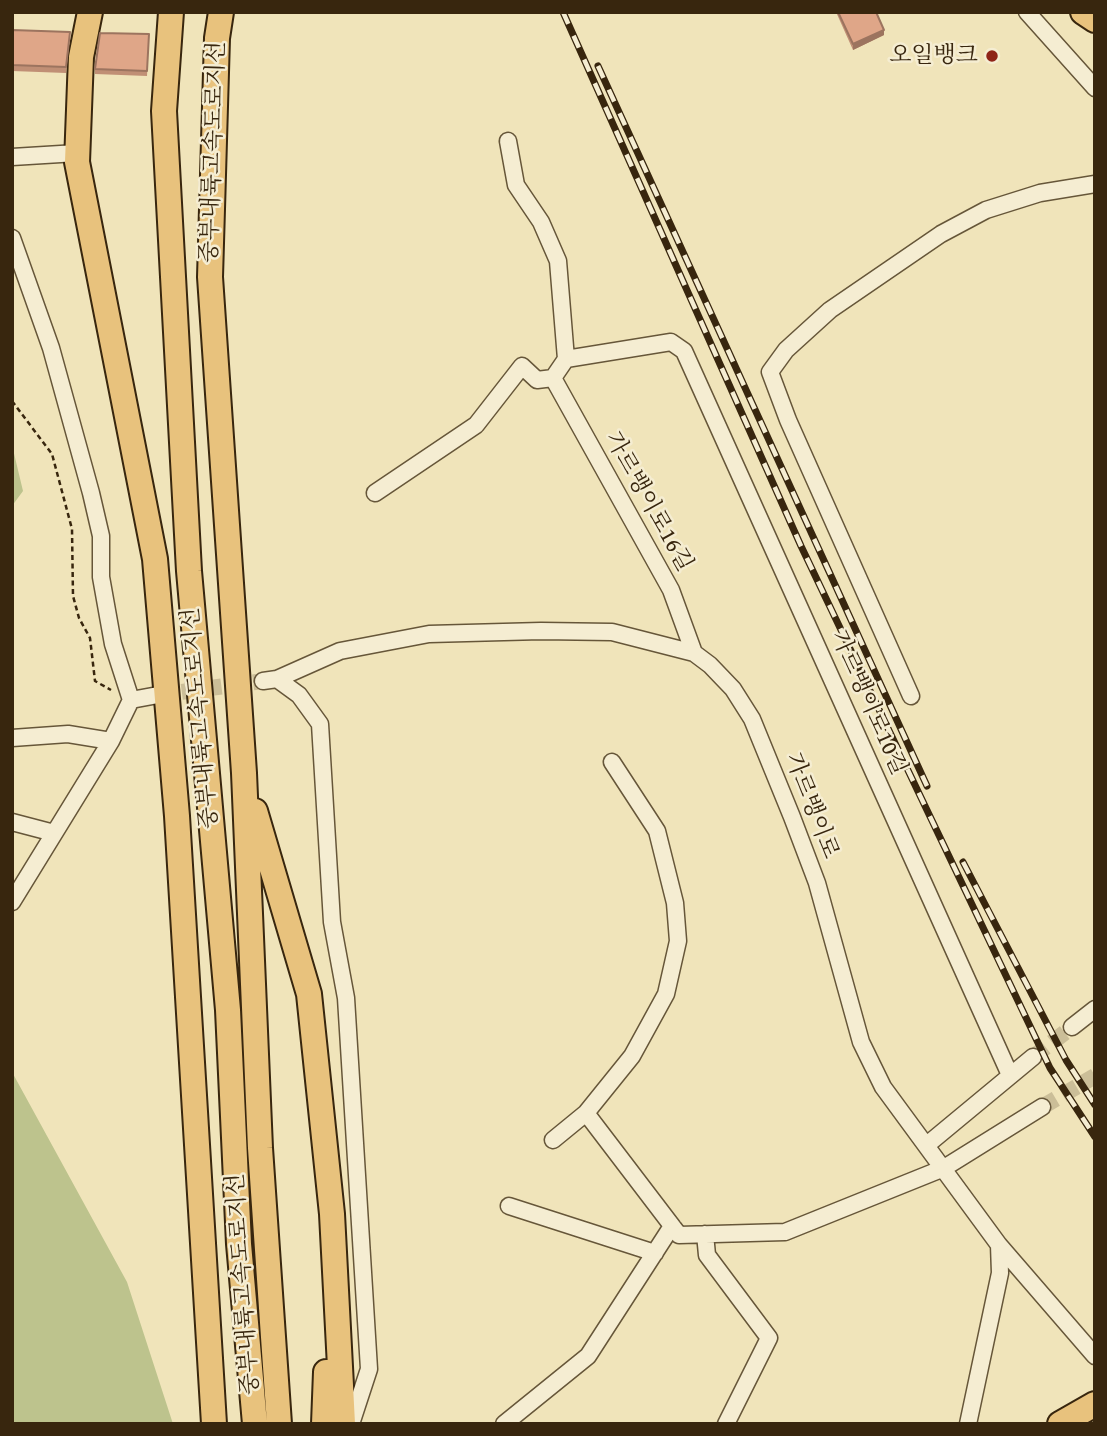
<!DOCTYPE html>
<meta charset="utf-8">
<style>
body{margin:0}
#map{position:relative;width:1107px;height:1436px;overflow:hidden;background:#f0e4ba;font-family:"Gentium Book Plus",serif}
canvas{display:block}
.frame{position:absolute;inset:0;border:14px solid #38260e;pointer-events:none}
</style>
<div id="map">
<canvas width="1107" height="1436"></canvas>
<div class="frame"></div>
</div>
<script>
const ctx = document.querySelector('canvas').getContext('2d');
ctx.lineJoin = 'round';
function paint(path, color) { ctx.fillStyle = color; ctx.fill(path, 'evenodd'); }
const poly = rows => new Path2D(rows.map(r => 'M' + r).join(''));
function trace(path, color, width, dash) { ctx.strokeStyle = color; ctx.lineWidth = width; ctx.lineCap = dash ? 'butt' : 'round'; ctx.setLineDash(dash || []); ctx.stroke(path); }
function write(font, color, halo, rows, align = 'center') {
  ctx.font = font + ' "Gentium Book Plus","Noto Serif KR",serif'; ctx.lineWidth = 5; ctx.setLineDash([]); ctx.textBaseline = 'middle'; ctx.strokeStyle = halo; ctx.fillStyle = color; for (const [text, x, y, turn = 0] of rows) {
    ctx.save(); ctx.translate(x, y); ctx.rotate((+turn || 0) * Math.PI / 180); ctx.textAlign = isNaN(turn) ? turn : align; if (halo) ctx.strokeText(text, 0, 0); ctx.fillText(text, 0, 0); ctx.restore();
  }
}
paint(poly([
 [12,445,23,491,12,506],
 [12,1072,127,1282,173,1424,12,1424]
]), '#bdc38d');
trace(poly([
 [158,695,263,681],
 [1033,1057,1072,1027],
 [1042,1107,1095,1076]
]), '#cbbe98', 16, [16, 8]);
const minor = poly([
 [1027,12,1095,88],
 [508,141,516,185,541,222,558,261,566,359],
 [12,157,77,153],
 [12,238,51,348,91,493,101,536,101,577,113,644,131,700,111,741,12,902],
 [375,493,476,425,522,366,537,380,553,378],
 [694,653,671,590,553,378,566,359,671,342,684,351,1010,1075],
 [277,679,299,695,320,724,332,922,346,998,369,1369,351,1424],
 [263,681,277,679,340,651,429,634,541,631,612,632,694,653,710,665,733,689,752,719,792,817,817,883,861,1042,883,1087,999,1245,1095,1356],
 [911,696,788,420,770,372,786,350,830,310,941,234,986,210,1040,193,1095,184],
 [131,700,158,695],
 [12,738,68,734,111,741],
 [12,822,54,833],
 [1072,1027,1095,1009],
 [586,1113,679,1235,785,1232,944,1168,1042,1107],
 [553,1140,586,1113,632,1056,666,994,678,941,675,903,657,831,612,762],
 [928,1144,1033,1057],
 [509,1206,655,1253],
 [705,1234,707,1255,769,1338,726,1424],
 [504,1424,588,1356,672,1226],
 [968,1424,1000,1273,999,1245]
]);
const highway = poly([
 [90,12,81,57,77,162,155,559,177,816,214,1424],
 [171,12,164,111,189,571,228,1010,239,1244,255,1424],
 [221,12,217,38,210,277,244,773,260,1148,279,1424],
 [1083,12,1095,20],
 [255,811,309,994,332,1214,343,1424],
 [324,1424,326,1372],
 [1060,1424,1095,1404]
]);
trace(minor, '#665639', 19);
trace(highway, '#38260e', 28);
trace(poly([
 [12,401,52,454,72,529,73,596,79,618,90,638,95,681,111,690]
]), '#38260e', 2.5, [5, 3.5]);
trace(minor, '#f5edd2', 16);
trace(highway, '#e8c27d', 24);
const rail = poly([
 [563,12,801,546,1050,1068,1095,1137],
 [598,66,927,786],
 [963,862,1066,1060,1095,1105]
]);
trace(rail, '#38260e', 7);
trace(rail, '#f5edd2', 4.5, [13]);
paint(poly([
 [836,12,876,12,884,35,853,50],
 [12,30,70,37,66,73,12,71],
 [149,34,147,76,95,74,95,69]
]), '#c08f75');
paint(poly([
 [884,30,884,35,853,50,853,44]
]), '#9c745f');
const building = poly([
 [838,12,876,12,884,30,853,44,838,12],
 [12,30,70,32,66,67,12,65,12,30],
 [100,33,149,34,147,71,95,69,100,33]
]);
paint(building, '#dfa688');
trace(building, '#9c745f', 2);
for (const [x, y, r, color] of [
 [992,56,7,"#8f2418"]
]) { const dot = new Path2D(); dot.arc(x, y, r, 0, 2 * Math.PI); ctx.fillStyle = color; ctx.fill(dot); trace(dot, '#f5edd2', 2.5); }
write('23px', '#38260e', '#f5edd2', [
 ["오일뱅크",978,56]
], 'right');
write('23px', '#38260e', '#f5edd2', [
 ["중부내륙고속도로지선",214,152,-88],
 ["가르뱅이로16길",648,502,61],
 ["가르뱅이로10길",868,703,66],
 ["중부내륙고속도로지선",201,718,-95],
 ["가르뱅이로",811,806,69],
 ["중부내륙고속도로지선",244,1284,-94]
]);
</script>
